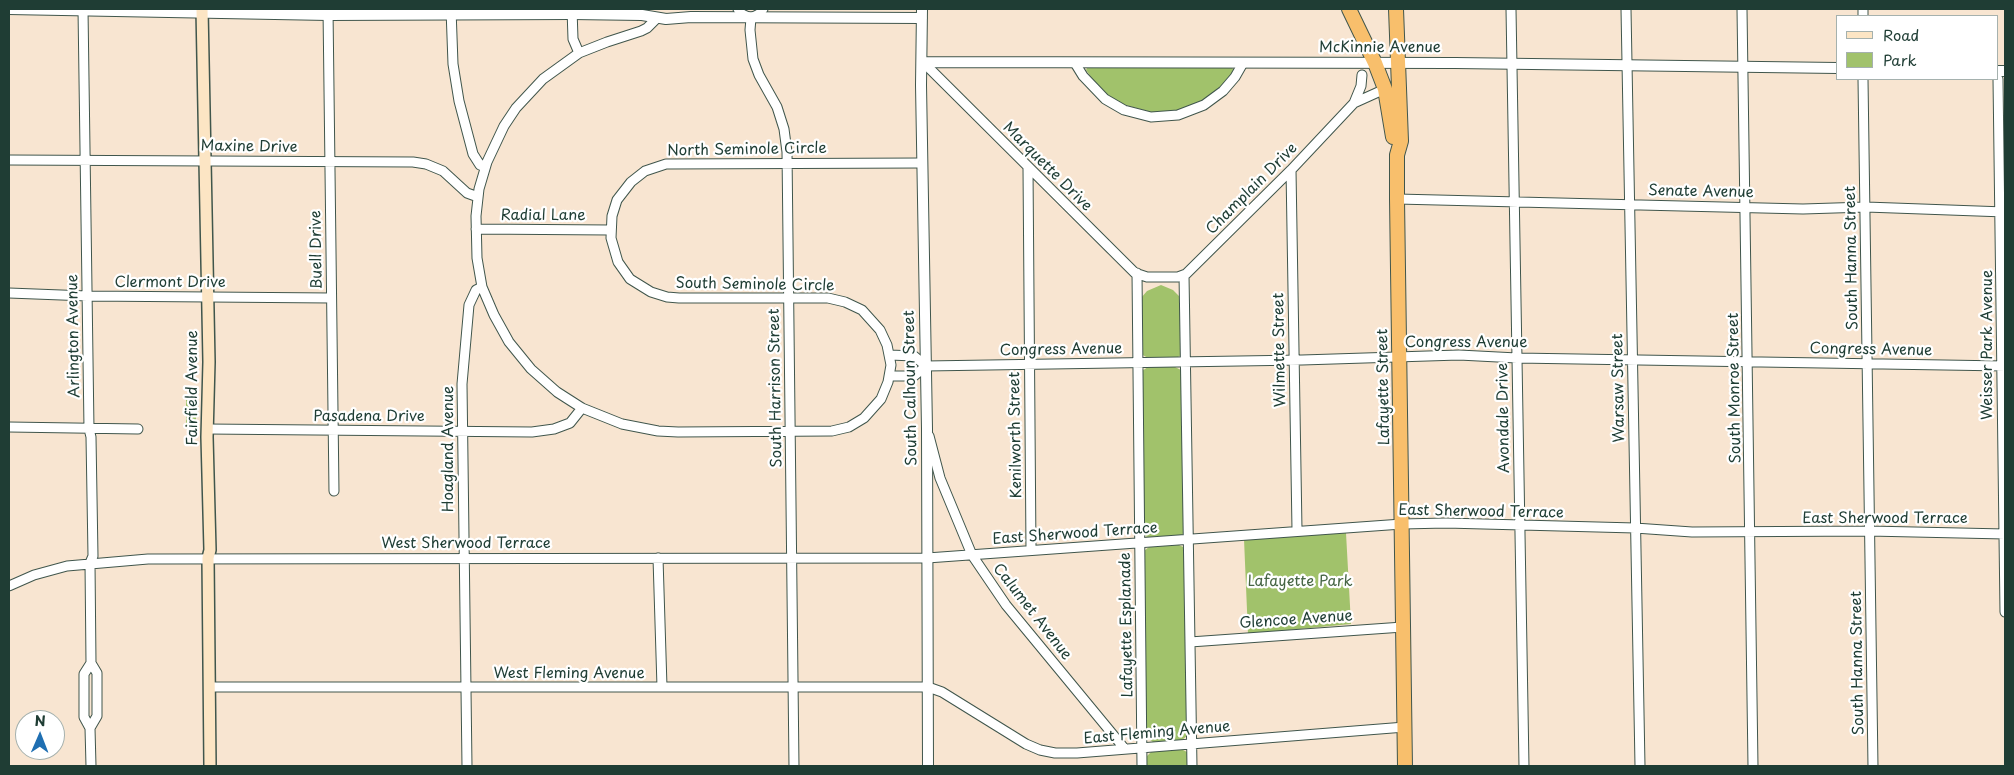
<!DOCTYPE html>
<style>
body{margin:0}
#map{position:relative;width:2014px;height:775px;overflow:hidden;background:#f8e5d1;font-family:"Playpen Sans",sans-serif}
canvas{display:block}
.frame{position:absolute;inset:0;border:10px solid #1f3d34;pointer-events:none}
.legend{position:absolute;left:1836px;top:15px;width:162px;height:65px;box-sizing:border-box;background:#fff;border:1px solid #a5b1ae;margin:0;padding:6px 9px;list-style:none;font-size:15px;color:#1f3d34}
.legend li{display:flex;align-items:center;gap:10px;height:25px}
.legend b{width:25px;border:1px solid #a5b1ae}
.north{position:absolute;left:15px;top:710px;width:50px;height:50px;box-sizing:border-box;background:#fff;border:1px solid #a5b1ae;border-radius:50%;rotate:1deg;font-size:14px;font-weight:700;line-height:20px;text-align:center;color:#1f3d34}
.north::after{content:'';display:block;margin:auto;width:18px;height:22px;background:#1f6fb2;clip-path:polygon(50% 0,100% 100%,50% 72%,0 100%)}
</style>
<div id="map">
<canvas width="2014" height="775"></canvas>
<div class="frame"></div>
<ul class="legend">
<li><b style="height:6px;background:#fce5c4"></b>Road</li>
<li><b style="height:14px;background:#a1c26b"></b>Park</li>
</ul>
<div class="north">N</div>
</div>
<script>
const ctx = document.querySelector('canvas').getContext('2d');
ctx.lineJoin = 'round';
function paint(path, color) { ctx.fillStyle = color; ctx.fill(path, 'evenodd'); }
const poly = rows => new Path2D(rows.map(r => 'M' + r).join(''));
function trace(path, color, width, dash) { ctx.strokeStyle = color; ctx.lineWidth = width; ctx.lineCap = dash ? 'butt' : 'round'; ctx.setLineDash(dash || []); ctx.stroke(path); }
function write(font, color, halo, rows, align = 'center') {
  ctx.font = font + ' "Playpen Sans",sans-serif'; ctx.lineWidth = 4.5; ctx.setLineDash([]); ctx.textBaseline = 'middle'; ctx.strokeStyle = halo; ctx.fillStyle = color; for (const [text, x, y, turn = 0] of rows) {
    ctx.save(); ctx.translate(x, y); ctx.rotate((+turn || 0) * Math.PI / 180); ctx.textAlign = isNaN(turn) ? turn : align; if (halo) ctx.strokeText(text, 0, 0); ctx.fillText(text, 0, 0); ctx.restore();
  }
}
paint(poly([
 [1088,66,1231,67,1234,70,1223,84,1212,94,1198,103,1184,109,1166,112,1151,112,1122,104,1105,93,1095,83,1086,70],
 [1161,285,1173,290,1180,297,1181,355,1178,357,1148,358,1141,354,1141,298,1147,291],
 [1148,367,1175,367,1181,370,1184,533,1180,536,1150,538,1145,536,1143,532,1142,371],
 [186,396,196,398,196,423,194,424,186,425],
 [1346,533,1351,624,1248,634,1244,539],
 [1179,545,1185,548,1188,735,1182,740,1153,742,1147,738,1146,734,1144,551,1149,547],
 [1181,749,1189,753,1190,766,1146,766,1147,756,1152,751]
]), '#a1c26b');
const minor = poly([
 [83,9,89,429,91,437,93,556,90,563,91,663,84,674,84,717,90,728,91,766],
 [328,9,334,491],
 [451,9,453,64,459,101,473,154,480,165,485,167],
 [572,9,573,39,579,53],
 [738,9,742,14,751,18,759,14,763,9],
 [1511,9,1524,766],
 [1626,9,1640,766],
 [1742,9,1753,766],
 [1863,16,1863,9],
 [751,18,750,30,753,59,759,75,777,107,784,129,787,152,794,766],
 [656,19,647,28,641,31,607,42,579,53,543,79,516,108,504,126,487,162,479,189,476,216,477,258,482,287,494,315,509,342,531,369,557,392,582,408,622,424,658,431,678,432,832,431,849,427,864,418,881,399,888,382,891,365,887,345,880,330,862,310,845,302,828,298,679,298,667,297,651,292,630,279,618,262,611,238,612,216,617,200,631,182,645,171,666,164,922,163],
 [923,62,1135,273,1147,277,1178,277,1186,274,1291,170,1354,103,1385,89],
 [1075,63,1083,76,1105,99,1124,110,1151,117,1178,115,1204,105,1223,91,1235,77,1243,63],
 [1863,79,1873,766],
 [1998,79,2005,612],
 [1354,103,1361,86,1362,75],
 [9,160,413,162,426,164,443,171,467,193,478,197],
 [1028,168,1031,550],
 [1291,170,1297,530],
 [1397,199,1803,209,1866,207,2005,212],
 [476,229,610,230],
 [1137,273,1142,766],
 [1184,275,1192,766],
 [9,293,87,296,331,298],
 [890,355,914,356,926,366],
 [926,366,1302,360,1459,355,1517,358,2005,366],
 [890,376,914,376,926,366],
 [9,427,138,429],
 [207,429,532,432,554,429,570,423,582,408],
 [929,436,940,478,972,555,1006,605,1124,748],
 [658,558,662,687],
 [9,586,34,575,67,566,148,559,927,558,1402,524,1446,523,1635,528,1692,532,1869,531,2005,534],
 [1190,642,1403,627],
 [209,687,928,687,942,692,1026,744,1040,750,1055,753,1077,753,1405,727],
 [90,728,97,716,97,673,91,663],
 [467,766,462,384,469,305,476,290,482,287]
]);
const tertiary = poly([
 [9,9,328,15,572,14,642,15,666,19,691,17,922,18],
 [922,9,921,85,927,429,928,766],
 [923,62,1455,63,1838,68],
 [1998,71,2005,71]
]);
const secondary = poly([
 [202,9,209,362,207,437,210,550,208,558,210,766]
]);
const trunk = poly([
 [1349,9,1375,63,1385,89,1393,137],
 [1396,9,1401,141,1397,155,1397,199,1405,766]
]);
trace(minor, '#40564c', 11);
trace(tertiary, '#40564c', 12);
trace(secondary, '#40564c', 14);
trace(trunk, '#40564c', 16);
trace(minor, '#fff', 9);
trace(tertiary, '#fff', 10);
trace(secondary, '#fce5c4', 11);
trace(trunk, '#f8bf6c', 14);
write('15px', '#1f3d34', '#fff', [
 ["McKinnie Avenue",1380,48],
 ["Maxine Drive",249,147,1],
 ["North Seminole Circle",747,150,-1],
 ["Marquette Drive",1047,167,45],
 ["Champlain Drive",1252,189,-45],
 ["Senate Avenue",1701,192,1],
 ["Radial Lane",543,216],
 ["Buell Drive",317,250,-91],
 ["South Hanna Street",1852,258,-91],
 ["Clermont Drive",170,283],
 ["South Seminole Circle",755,285,1],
 ["Arlington Avenue",74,336,-91],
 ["Congress Avenue",1466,343],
 ["Weisser Park Avenue",1988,345,-90],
 ["Congress Avenue",1061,350,-1],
 ["Wilmette Street",1280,350,-91],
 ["Congress Avenue",1871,350,1],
 ["Lafayette Street",1384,387,-91],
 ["Fairfield Avenue",193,388,-90],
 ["South Harrison Street",776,388,-91],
 ["South Calhoun Street",911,388,-91],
 ["Warsaw Street",1619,388,-91],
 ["South Monroe Street",1735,388,-91],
 ["Pasadena Drive",369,417],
 ["Avondale Drive",1504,418,-91],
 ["Kenilworth Street",1016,435,-91],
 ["Hoagland Avenue",449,449,-90],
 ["East Sherwood Terrace",1481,512,1],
 ["East Sherwood Terrace",1885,519],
 ["East Sherwood Terrace",1075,534,-4],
 ["West Sherwood Terrace",466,544],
 ["Calumet Avenue",1032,612,52],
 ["Glencoe Avenue",1296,620,-4],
 ["Lafayette Esplanade",1127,625,-91],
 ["South Hanna Street",1858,663,-91],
 ["West Fleming Avenue",569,674],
 ["East Fleming Avenue",1157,733,-5]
]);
write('15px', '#466544', '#fff', [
 ["Lafayette Park",1300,582]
]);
</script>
